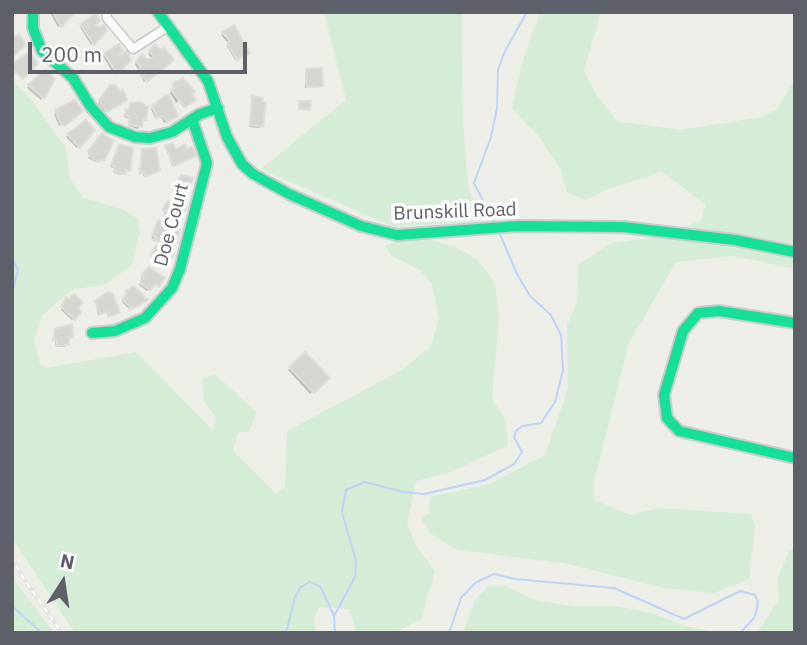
<!DOCTYPE html>
<style>
body{margin:0}
#map{position:relative;width:807px;height:645px;overflow:hidden;background:#eeeee9;font-family:"IBM Plex Sans",sans-serif}
canvas{display:block}
.frame{position:absolute;inset:0;border:14px solid #5d6068;pointer-events:none}
.north{position:absolute;left:28px;top:547px;width:70px;height:70px;-webkit-text-stroke:5px #fff;paint-order:stroke;rotate:12deg;font-size:19px;font-weight:700;line-height:28px;text-align:center;color:#5d6068}
.north::after{content:'';display:block;margin:auto;width:24px;height:32px;background:#5d6068;clip-path:polygon(50% 0,100% 100%,50% 72%,0 100%)}
.scale{position:absolute;left:28px;top:42px;width:219px;height:32px;box-sizing:border-box;border:4px solid #5d6068;border-top:0;padding-left:9px;font-size:21px;line-height:24px;white-space:nowrap;color:#5d6068;-webkit-text-stroke:5px #fff;paint-order:stroke}
</style>
<div id="map">
<canvas width="807" height="645"></canvas>
<div class="frame"></div>
<div class="north">N</div>
<div class="scale">200 m</div>
</div>
<script>
const ctx = document.querySelector('canvas').getContext('2d');
ctx.lineJoin = 'round';
function paint(path, color) { ctx.fillStyle = color; ctx.fill(path, 'evenodd'); }
const poly = rows => new Path2D(rows.map(r => 'M' + r).join(''));
function trace(path, color, width, dash) { ctx.strokeStyle = color; ctx.lineWidth = width; ctx.lineCap = dash ? 'butt' : 'round'; ctx.setLineDash(dash || []); ctx.stroke(path); }
function write(font, color, halo, rows, align = 'center') {
  ctx.font = font + ' "IBM Plex Sans",sans-serif'; ctx.lineWidth = 7; ctx.setLineDash([]); ctx.textBaseline = 'middle'; ctx.strokeStyle = halo; ctx.fillStyle = color; for (const [text, x, y, turn = 0] of rows) {
    ctx.save(); ctx.translate(x, y); ctx.rotate((+turn || 0) * Math.PI / 180); ctx.textAlign = isNaN(turn) ? turn : align; if (halo) ctx.strokeText(text, 0, 0); ctx.fillText(text, 0, 0); ctx.restore();
  }
}
paint(poly([
 [324,12,462,12,463,121,468,188,484,221,394,227,261,169,346,100],
 [540,12,601,12,584,71,597,95,617,121,680,130,762,117,777,109,795,80,795,261,791,268,733,256,676,262,629,343,594,483,594,500,630,515,660,508,751,514,755,526,749,579,714,593,663,588,568,564,454,549,430,533,421,518,429,513,430,497,489,484,545,455,568,389,567,326,577,303,578,265,611,243,656,237,701,221,706,205,662,172,605,190,585,200,567,192,560,168,538,136,512,108,522,64],
 [12,80,33,102,66,148,70,179,84,198,123,209,138,219,140,232,132,265,104,285,73,289,42,316,34,339,40,364,47,368,136,352,213,430,216,418,204,400,202,380,215,374,257,413,249,431,238,433,233,451,276,494,285,487,287,431,402,370,430,347,439,320,432,284,420,270,392,256,385,245,398,241,432,240,455,247,477,259,495,283,499,318,492,400,505,418,508,445,451,472,416,481,407,524,417,547,435,571,421,619,395,633,357,633,349,609,319,607,314,620,316,633,75,633,12,538],
 [795,548,795,633,757,633,779,600,777,579,789,552],
 [12,577,54,633,12,633],
 [489,586,507,586,533,600,574,606,615,606,652,613,685,626,721,633,463,633,476,598]
]), '#d5ecd7');
paint(poly([
 [50,12,71,12,72,14,58,27],
 [98,21,92,31,105,31,91,45,80,27],
 [234,27,246,54,235,60,227,46,229,44,221,35],
 [155,46,171,60,144,82,135,64,136,61,153,60,148,54],
 [117,47,122,58,129,60,113,73,103,56],
 [306,71,321,85,319,87,305,88],
 [45,72,53,79,41,100,27,88],
 [173,86,190,94,192,102,183,107,179,101,176,103,170,93],
 [165,97,174,117,164,123,161,117,155,118,151,109],
 [105,98,123,102,105,112,98,103],
 [252,98,261,126,259,128,249,127],
 [75,102,80,111,59,126,54,114],
 [131,105,140,126,138,129,128,126,129,119,124,117],
 [85,122,93,130,77,148,66,137],
 [102,136,103,160,96,162,88,158,90,155,88,153],
 [118,148,129,170,121,175,113,173,114,168,110,167],
 [166,148,175,151,192,157,172,166],
 [143,151,158,171,156,173,143,176,143,173,139,174],
 [179,184,184,198,182,200,173,198,173,188],
 [165,205,184,206,174,222,163,219],
 [157,224,175,242,173,244,153,241,152,237],
 [154,250,170,259,164,261,161,268,151,265,153,257,150,256],
 [143,273,158,285,151,286,147,291,139,285],
 [128,291,145,300,138,307,133,305,129,309,122,302],
 [74,296,79,312,72,320,61,310,63,307,61,305],
 [96,303,118,313,108,317,107,312,98,315],
 [56,330,71,337,67,339,65,347,56,347,55,341,53,341],
 [305,354,327,378,310,394,288,370]
]), '#0003');
trace(poly([
 [495,224,474,183,491,137,497,108,498,70,504,53,527,12],
 [12,258,18,270,12,293],
 [12,606,42,633],
 [334,616,355,577,356,561,342,512,346,490,365,482,403,492,424,494,485,480,514,464,522,452,514,437,516,431,522,426,541,423,555,402,563,370,561,335,551,315,530,296,518,276,499,232],
 [286,633,295,597,301,587,309,582,320,586,334,616,335,633],
 [449,633,461,598,475,583,494,574,515,579,614,588,684,619,740,591,755,595,758,602,755,617,740,633]
]), '#bdd4f8', 2);
const building = poly([
 [53,12,73,12,74,14,61,27,53,12],
 [96,14,100,21,95,25,100,27,104,24,107,31,94,45,80,24,96,14],
 [234,25,250,53,237,60,227,43,230,41,222,32,234,25],
 [19,34,26,45,12,57,12,38,19,34],
 [119,44,123,50,118,55,127,51,131,60,117,74,104,53,119,44],
 [155,44,161,50,164,47,174,60,147,82,138,70,141,67,136,62,142,54,147,60,154,57,149,51,155,44],
 [30,52,38,63,23,79,12,69,12,63,30,52],
 [322,68,323,86,307,87,306,69,322,68],
 [45,70,55,79,44,99,28,85,45,70],
 [183,78,195,92,192,94,196,100,185,107,171,90,174,88,172,84,183,78],
 [110,85,115,85,121,92,123,90,127,100,107,112,99,100,110,85],
 [165,95,169,95,178,116,167,122,163,116,157,118,152,106,165,95],
 [252,96,263,98,262,102,266,102,263,127,250,125,252,96],
 [75,100,83,111,65,126,61,124,55,110,75,100],
 [299,101,311,101,310,110,299,109,299,101],
 [140,102,148,107,146,120,143,119,142,127,129,125,130,117,125,115,126,109,129,110,130,103,140,102],
 [86,120,95,130,80,148,67,134,86,120],
 [102,133,114,141,104,161,101,159,99,162,89,156,91,152,88,151,102,133],
 [173,143,176,149,185,144,187,149,192,147,196,156,174,166,165,146,173,143],
 [119,144,133,148,130,171,126,170,125,174,114,172,115,167,111,165,119,144],
 [156,148,160,171,145,176,144,172,140,172,142,149,156,148],
 [181,175,193,178,186,199,175,197,176,191,173,190,181,175],
 [168,201,187,204,184,213,179,214,177,221,164,218,166,211,162,210,168,201],
 [158,220,180,229,177,243,154,240,155,236,152,235,158,220],
 [156,246,174,251,171,260,166,260,164,267,152,263,154,256,150,255,156,246],
 [149,267,165,278,159,287,156,284,150,290,140,283,144,277,141,275,149,267],
 [134,286,148,300,132,309,122,299,127,294,125,291,134,286],
 [108,292,113,294,120,313,110,316,108,312,100,314,95,301,108,292],
 [74,294,83,303,79,308,81,313,75,320,61,307,66,297,69,299,74,294],
 [72,324,73,337,69,338,69,345,57,346,57,340,53,340,55,329,72,324],
 [305,352,330,378,314,393,289,367,305,352]
]);
paint(building, '#d5d5d2');
trace(building, '#deddd8', 2);
const street = poly([
 [106,12,107,18,133,49,169,26]
]);
const fast = poly([
 [33,12,33,28,42,51,73,78,91,107,109,127,135,137,150,138,172,132,200,114,218,108],
 [158,12,208,81,227,137,242,164,253,174,289,194,361,226,397,235,518,226,623,227,735,240,795,252],
 [795,323,719,311,698,313,683,331,664,395,667,418,679,431,795,458],
 [92,333,115,331,145,318,172,288,180,269,207,163,192,119]
]);
trace(street, '#cacaca', 11);
trace(fast, '#cacbcb', 14);
trace(street, '#fcfcfc', 8);
trace(fast, '#16e098', 10);
const rail = poly([
 [12,557,22,576,62,633]
]);
trace(rail, '#e5e5e5', 4.5);
trace(rail, '#fff', 2, [5]);
write('19px', '#5d6068', '#fff', [
 ["Brunskill Road",455,212,-2],
 ["Doe Court",172,225,-75]
]);
</script>
